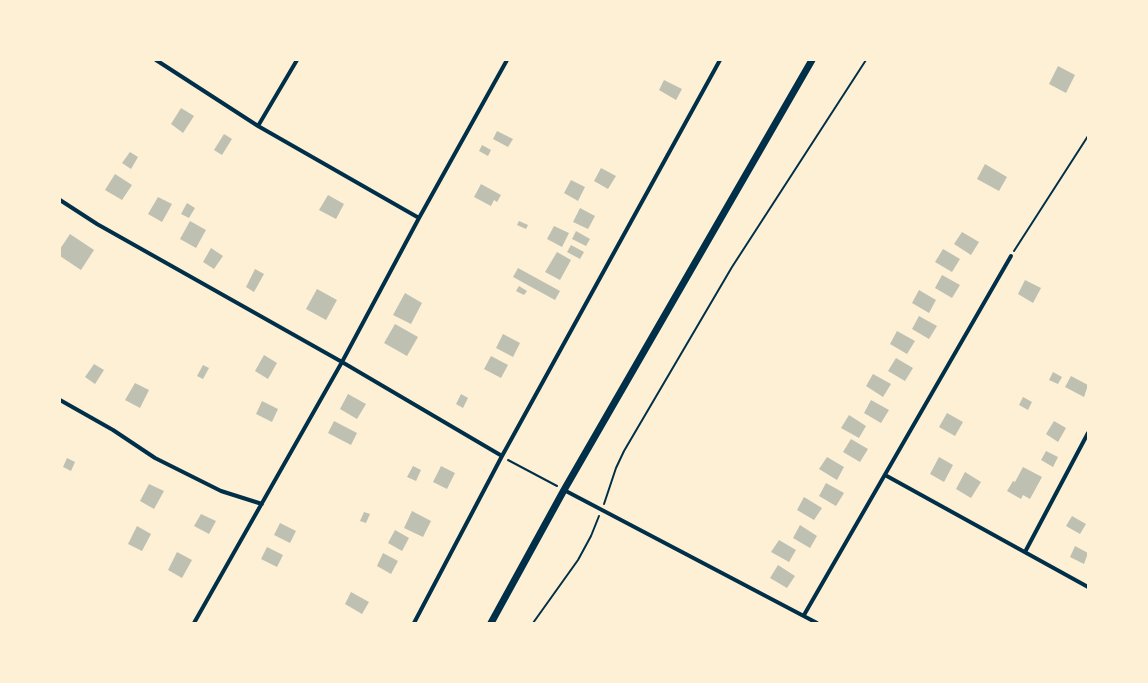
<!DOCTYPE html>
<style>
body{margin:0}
#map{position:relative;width:1148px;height:683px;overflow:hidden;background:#fdf0d5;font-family:Inter,sans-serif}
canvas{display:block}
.frame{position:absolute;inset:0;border:61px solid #fdf0d5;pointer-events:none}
</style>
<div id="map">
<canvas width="1148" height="683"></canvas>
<div class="frame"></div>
</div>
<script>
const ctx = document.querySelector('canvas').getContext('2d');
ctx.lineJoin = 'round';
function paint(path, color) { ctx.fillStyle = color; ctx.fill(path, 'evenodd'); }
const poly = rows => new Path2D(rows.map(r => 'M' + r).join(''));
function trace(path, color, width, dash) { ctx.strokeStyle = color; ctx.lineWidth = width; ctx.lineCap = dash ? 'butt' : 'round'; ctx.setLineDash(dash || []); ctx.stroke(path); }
paint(poly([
 [1058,66,1075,75,1066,93,1049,84],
 [664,80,682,89,676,100,659,90],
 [181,108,194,116,183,133,171,124],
 [497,131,513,139,508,147,493,139],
 [224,134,232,139,222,155,214,150],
 [482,145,491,150,488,156,479,151],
 [130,152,138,157,131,169,122,163],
 [985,164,1007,177,999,191,977,179],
 [601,168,616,176,608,189,594,181],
 [115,174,132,185,122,200,105,190],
 [571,180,585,187,578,201,564,193],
 [481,184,501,195,497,202,494,200,491,206,474,197],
 [328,195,344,204,336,219,319,210],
 [158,197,172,204,162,222,148,214],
 [187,203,195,208,189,218,181,214],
 [580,208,595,216,588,229,573,222],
 [190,221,206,230,196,248,180,239],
 [519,221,528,225,526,229,517,225],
 [554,226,569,233,562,247,547,239],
 [576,231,590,239,586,246,572,239],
 [962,232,979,242,971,255,954,244],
 [70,234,94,250,81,270,60,256,60,249],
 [571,245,584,252,580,259,567,252],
 [211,248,223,256,214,269,203,262],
 [943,249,960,259,952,272,935,262],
 [557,252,571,260,560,280,545,272],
 [518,268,560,291,555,300,513,277],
 [255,269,264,274,254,292,246,287],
 [942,275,960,285,952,298,935,288],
 [1025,280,1041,288,1033,303,1018,294],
 [519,286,527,291,524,295,516,291],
 [317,289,337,300,326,320,306,309],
 [919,290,936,300,929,313,912,303],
 [405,293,422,303,411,324,393,315],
 [919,316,937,326,929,339,912,329],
 [395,324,418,337,407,356,384,343],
 [897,331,915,341,907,354,890,344],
 [503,334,520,343,513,357,496,348],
 [264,355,277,363,268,379,255,371],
 [491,356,508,365,501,378,484,369],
 [896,358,913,368,905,381,888,371],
 [94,364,104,370,95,384,85,377],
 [203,365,209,368,203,379,197,376],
 [1053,372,1062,377,1058,384,1049,380],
 [873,374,891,384,883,397,866,386],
 [1071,376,1088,385,1084,397,1065,387],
 [135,383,149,390,140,408,125,400],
 [348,394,366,404,357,419,340,409],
 [461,394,468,398,463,408,456,404],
 [1023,397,1032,402,1028,410,1019,405],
 [871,400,889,410,881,423,864,413],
 [262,401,278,409,272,422,256,414],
 [947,413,963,422,955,436,939,427],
 [849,415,866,426,859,438,841,428],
 [334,421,357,433,351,445,328,433],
 [1054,421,1066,428,1058,442,1046,434],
 [851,439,868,449,860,462,843,452],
 [1046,451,1058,457,1053,467,1041,460],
 [827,457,844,467,837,480,819,469],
 [939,457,953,465,944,482,930,474],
 [67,458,75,462,71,471,63,467],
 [413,466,421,470,416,481,407,477],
 [441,466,455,473,447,489,433,482],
 [1023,467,1042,477,1030,499,1023,495,1021,499,1007,491,1013,481,1015,482],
 [965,472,981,482,971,498,956,489],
 [826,483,844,493,836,506,819,496],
 [149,484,164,491,154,509,140,501],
 [804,497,822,508,814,520,797,510],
 [412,511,431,521,423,537,404,528],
 [364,512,370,514,366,523,360,521],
 [201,514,216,521,209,534,194,526],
 [1072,516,1086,524,1080,534,1066,526],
 [280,523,296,531,290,543,274,535],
 [800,525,817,536,810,548,793,538],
 [137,526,151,534,142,551,128,544],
 [395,530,409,538,402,551,388,543],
 [779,540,796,550,789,562,771,552],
 [1075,546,1088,553,1084,564,1070,557],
 [267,547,283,555,277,567,261,559],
 [177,552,192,560,182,578,168,570],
 [383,553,398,561,391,574,377,566],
 [778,565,795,576,787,588,770,578],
 [351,592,369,602,362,614,345,604]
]), '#bec0b2');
trace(poly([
 [1014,251,1088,136],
 [508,460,557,486],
 [604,504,616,468,624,451,732,267,866,60],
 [533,623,578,560,591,536,599,516]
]), '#003049', 2);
trace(poly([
 [156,60,258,126,419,218],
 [258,126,297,60],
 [60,200,97,224,342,362,502,456],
 [60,400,113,430,155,458,221,491,262,504],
 [885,475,1088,587],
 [564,490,817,623],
 [1025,552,1088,433],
 [804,615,1011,256],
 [194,623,342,362,419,218,507,60],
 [414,623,502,456,720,60]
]), '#003049', 4);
trace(poly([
 [491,623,564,490,812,60]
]), '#003049', 7);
</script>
